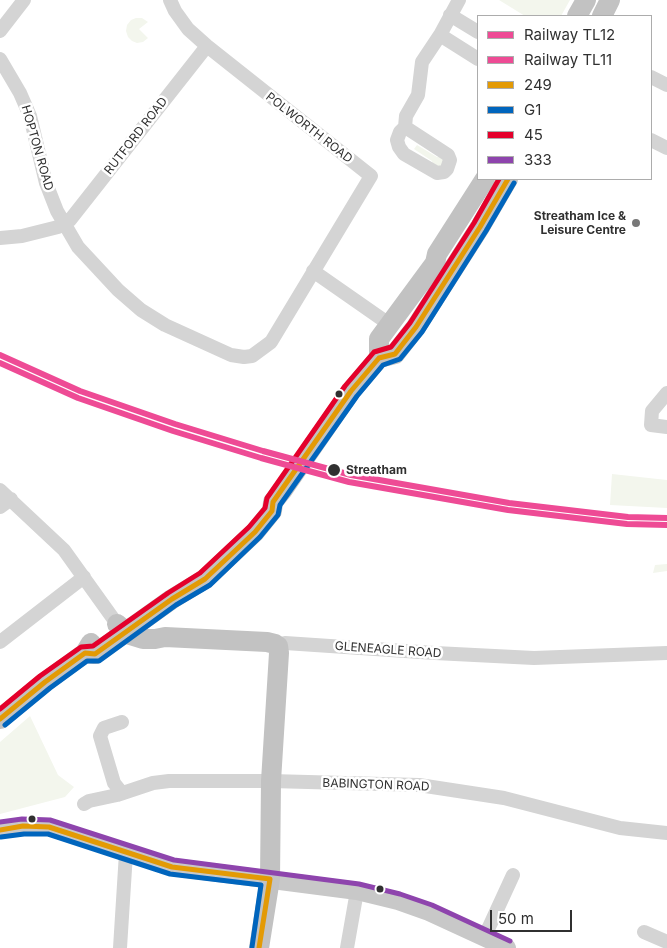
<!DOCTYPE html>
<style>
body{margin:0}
#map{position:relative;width:667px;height:948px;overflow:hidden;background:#fff;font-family:Inter,sans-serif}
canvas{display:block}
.legend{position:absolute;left:477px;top:15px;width:175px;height:165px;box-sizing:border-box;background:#fff;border:1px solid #acacac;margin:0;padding:6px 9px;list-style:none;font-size:15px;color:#303030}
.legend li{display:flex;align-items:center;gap:10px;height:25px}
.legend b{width:25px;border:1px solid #acacac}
.scale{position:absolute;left:490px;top:910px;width:82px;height:22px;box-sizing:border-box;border:2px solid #303030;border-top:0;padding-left:6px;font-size:15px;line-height:18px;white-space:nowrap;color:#303030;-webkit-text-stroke:4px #fff;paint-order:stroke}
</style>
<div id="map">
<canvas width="667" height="948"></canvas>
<ul class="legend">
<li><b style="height:6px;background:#ee4b95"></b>Railway TL12</li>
<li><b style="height:6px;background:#ee4b95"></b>Railway TL11</li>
<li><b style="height:6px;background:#e39a05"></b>249</li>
<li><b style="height:6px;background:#0065bd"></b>G1</li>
<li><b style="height:6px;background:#e4002b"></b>45</li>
<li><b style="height:6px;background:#8e44ad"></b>333</li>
</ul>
<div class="scale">50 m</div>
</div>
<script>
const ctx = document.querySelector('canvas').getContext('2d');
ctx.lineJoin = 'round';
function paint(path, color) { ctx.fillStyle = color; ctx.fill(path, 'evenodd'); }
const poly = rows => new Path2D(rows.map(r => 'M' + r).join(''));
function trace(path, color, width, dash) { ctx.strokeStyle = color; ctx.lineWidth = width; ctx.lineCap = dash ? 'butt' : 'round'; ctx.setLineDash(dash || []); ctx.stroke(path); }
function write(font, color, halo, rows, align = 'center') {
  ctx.font = font + ' Inter,sans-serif'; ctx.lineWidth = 5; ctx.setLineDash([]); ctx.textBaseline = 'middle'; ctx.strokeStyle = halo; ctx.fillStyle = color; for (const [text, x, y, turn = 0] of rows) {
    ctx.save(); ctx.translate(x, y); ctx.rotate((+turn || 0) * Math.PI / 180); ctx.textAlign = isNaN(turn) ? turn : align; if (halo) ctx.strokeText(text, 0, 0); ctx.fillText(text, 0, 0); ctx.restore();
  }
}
paint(poly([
 [499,0,570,0,561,16,525,16],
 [136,18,142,18,148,22,139,29,148,38,143,42,137,43,132,41,128,37,126,31,127,25,131,20],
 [417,145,437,157,442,156,446,158,443,170,433,165,432,161,414,149],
 [612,474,667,480,667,508,610,505],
 [667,564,667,571,653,573,655,565],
 [30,716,58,775,74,787,65,797,0,814,0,742]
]), '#f3f6ed');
trace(poly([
 [450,15,478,32],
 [0,31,24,0],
 [440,35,478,59],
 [0,59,20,93,30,116,46,183,57,211,78,247,118,290,141,310,165,325,231,355,244,357,252,356,271,342,371,176,207,46,188,29,175,11,170,0],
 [651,77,667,85],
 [405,127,448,155,450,160,447,169,444,172,437,173,404,154,399,147,397,140,400,132,405,127,406,116,418,95,422,62,440,35,459,0],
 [651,140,667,148],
 [0,238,22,236,58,227,70,220,207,46],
 [313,271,389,324],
 [667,393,652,411,651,425,667,427],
 [0,490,64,550,117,624],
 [0,507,11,499],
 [0,642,84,577],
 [278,646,285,643,435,653,534,658,667,653],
 [122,722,104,728,100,736,114,783,122,793],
 [84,804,89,801,117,795,153,783,169,781,271,781,419,785,504,798,620,828,667,833],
 [644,932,667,942],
 [484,938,513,875],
 [120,948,126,853],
 [347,948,357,891]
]), '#d4d4d4', 14);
trace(poly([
 [0,830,23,826,49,827,172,867,357,891,398,901,429,912,507,948]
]), '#c8c8c8', 18);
trace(poly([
 [577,16,586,0],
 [602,16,610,0],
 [379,358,379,339,435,263,437,254,485,179],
 [117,624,130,635,143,639,155,639,165,637,267,642,275,644,278,646,279,653,271,781,270,879,259,948],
 [85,653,95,654,172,599,205,579,255,532,272,511,273,502,282,491,351,391,379,358,395,354,416,327,480,227,508,179],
 [0,719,45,682,85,653,91,643]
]), '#c2c2c2', 20);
trace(poly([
 [0,719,45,682,85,653,95,654,172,599,205,579,255,532,272,511,273,502,351,391,379,358,395,354,416,327,480,227,508,179],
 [0,830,23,826,49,827,172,867,270,879,259,948]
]), '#e39a05', 5);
trace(poly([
 [5,725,50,688,87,661,99,661,176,605,210,585,260,537,278,515,280,505,357,396,383,365,400,359,422,332,486,231,514,183],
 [1,837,24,834,48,834,170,874,261,885,252,947]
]), '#0065bd', 5);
trace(poly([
 [0,709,40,676,81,647,93,646,168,593,200,573,249,527,265,508,267,498,345,386,374,352,391,347,410,323,474,223,499,179]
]), '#e4002b', 5);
trace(poly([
 [0,822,22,819,50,820,174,860,359,884,400,894,432,905,510,941]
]), '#8e44ad', 5);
trace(poly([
 [0,355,80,391,175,424,263,451,351,475,509,503,628,517,667,518]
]), '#ee4b95', 6);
trace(poly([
 [0,363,78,398,173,431,261,458,349,482,508,510,627,524,667,525]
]), '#ee4b95', 6);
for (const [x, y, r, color] of [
 [636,223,5,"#787878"],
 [339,394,4.5,"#303030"],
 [334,470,7,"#303030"],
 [32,819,4.5,"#303030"],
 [380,889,4.5,"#303030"]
]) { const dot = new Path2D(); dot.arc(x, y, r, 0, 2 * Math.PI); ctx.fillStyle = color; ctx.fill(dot); trace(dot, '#fff', 2); }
write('12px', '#303030', '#fff', [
 ["POLWORTH ROAD",309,128,38],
 ["RUTFORD ROAD",136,136,-52],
 ["HOPTON ROAD",37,148,74],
 ["GLENEAGLE ROAD",388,650,4],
 ["BABINGTON ROAD",376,785,2]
]);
write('bold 12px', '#303030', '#fff', [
 ["Streatham Ice &",626,216],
 ["Leisure Centre",626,230]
], 'right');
write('bold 12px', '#303030', '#fff', [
 ["Streatham",346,470]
], 'left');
</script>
